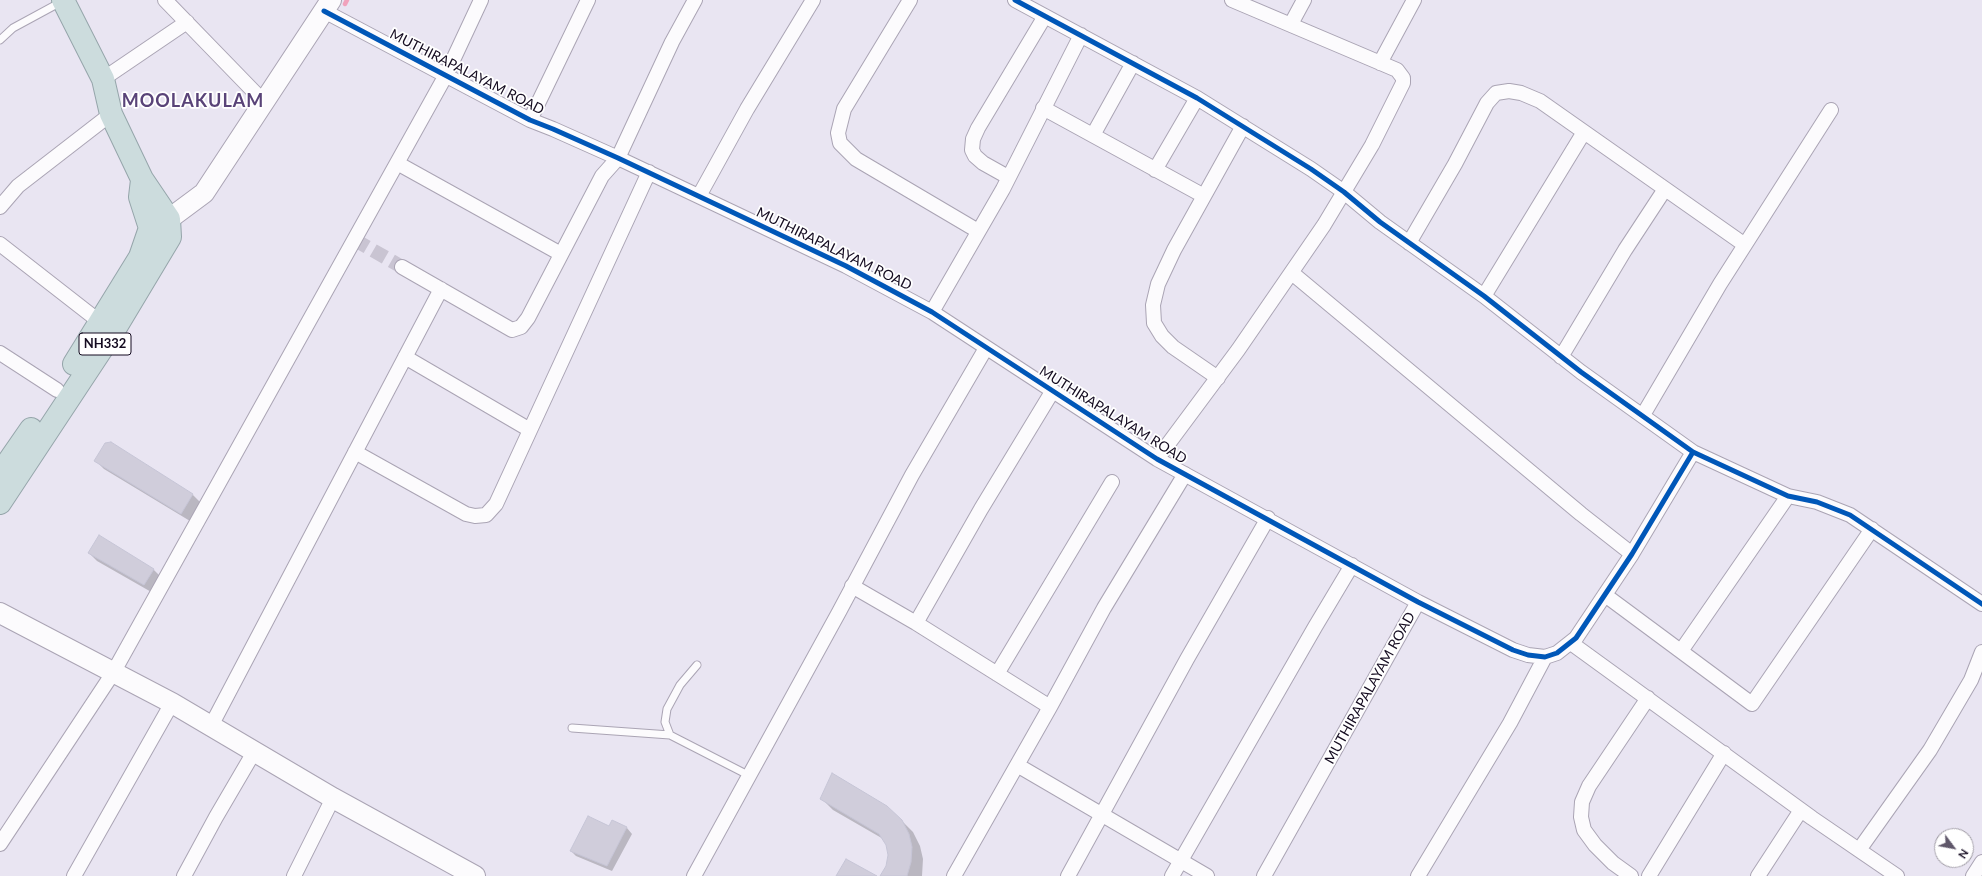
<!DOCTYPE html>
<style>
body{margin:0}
#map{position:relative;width:1982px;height:876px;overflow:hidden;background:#e9e5f2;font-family:Lato,sans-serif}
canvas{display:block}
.north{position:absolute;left:1934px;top:828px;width:40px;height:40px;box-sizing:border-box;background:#fff;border:1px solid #a19da6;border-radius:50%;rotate:122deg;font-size:11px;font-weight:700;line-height:16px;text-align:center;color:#140b20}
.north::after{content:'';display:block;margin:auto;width:14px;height:18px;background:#5f576a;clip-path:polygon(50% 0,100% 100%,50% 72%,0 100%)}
</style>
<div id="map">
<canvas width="1982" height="876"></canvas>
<div class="north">N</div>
</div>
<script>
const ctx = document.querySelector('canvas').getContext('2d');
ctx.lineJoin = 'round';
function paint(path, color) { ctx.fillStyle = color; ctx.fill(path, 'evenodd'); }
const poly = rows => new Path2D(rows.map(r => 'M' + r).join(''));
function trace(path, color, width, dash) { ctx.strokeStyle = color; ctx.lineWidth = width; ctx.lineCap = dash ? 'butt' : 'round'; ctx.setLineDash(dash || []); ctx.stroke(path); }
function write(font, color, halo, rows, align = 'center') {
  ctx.font = font + ' Lato,sans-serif'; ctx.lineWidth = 3.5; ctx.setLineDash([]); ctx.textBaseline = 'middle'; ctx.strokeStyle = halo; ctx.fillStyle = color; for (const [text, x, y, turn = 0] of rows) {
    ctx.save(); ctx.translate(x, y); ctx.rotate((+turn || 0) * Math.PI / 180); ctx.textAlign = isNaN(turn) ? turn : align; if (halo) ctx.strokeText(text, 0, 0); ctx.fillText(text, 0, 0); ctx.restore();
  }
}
paint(poly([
 [95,460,192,494,201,503,190,521,104,469],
 [89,553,153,569,162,578,153,593,97,561],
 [821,798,901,820,913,832,920,846,923,859,922,876,881,876,887,866,889,855,885,840,833,810],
 [613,821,627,828,632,834,612,871,576,856,571,851,609,827]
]), '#0003');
trace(poly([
 [345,4,347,0]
]), '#f1a2bc', 4.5);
const building = poly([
 [111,442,193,494,181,514,94,461,105,443,111,442],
 [99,535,154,569,144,585,88,553,99,535],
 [832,773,887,806,902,820,909,834,912,847,911,862,907,876,880,876,886,866,888,855,886,845,879,834,820,799,832,773],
 [588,816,609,826,612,820,627,827,607,866,570,851,588,816],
 [846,859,877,876,836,876,846,859]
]);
paint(building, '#d0cddb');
trace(building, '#c6c5d6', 1);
trace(poly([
 [355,240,402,267]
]), '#c9c4d2', 14, [14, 7]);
const lane = poly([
 [0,40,13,28,61,2],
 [572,728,670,735,750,776],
 [670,735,665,722,667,709,680,685,697,665]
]);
const street = poly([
 [165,0,264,102],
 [910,0,844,109,838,133,840,143,856,159,978,231],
 [1015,0,1197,98,1311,169,1344,192,1380,222,1484,296,1581,372,1693,452,1788,496,1817,502,1850,515,1982,604],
 [324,11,530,120,553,129,618,158,846,266,932,312,1157,459,1418,602,1513,650,1528,655,1545,657,1557,653,1576,638,1632,554,1693,452],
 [1291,24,1304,0],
 [1380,63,1414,0],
 [103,79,187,22],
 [1043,108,1204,196],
 [530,120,588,0],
 [1093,135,1133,63],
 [397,163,561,254],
 [1155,170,1197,98],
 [1008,177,983,163,975,156,972,150,973,139,978,128,1045,16],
 [699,196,747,109,813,0],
 [0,207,18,186,111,114],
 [1409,243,1455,164,1487,103,1496,93,1509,91,1521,93,1540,101,1745,245],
 [0,244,100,322],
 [402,267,512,330,521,327,528,318,602,176,618,158,672,42,695,0],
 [1292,273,1581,514,1632,554],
 [1484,296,1584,132],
 [932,312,1003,189,1081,35],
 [0,353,57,390],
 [405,357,530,430],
 [1561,357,1625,250,1665,189],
 [1218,378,1173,347,1162,336,1154,323,1153,305,1158,284,1174,250,1243,126],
 [1643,415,1720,284,1831,110],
 [355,452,466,514,475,516,486,515,496,504,649,172],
 [1157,459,1238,350,1324,225,1372,145,1403,83,1403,78,1397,70,1232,0],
 [852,586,916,623,1050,707],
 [1605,595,1752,704,1872,529],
 [916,623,981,509,1052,392],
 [1571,643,1812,818,1897,876],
 [1681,651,1788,496],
 [997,674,1112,482],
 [211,726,441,289],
 [1017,765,1207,876],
 [0,844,113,673,446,75,481,0],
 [1859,850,1930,750,1971,680,1982,652],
 [74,876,172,703],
 [184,876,216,817,254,752],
 [294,876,333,798],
 [694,876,839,612,912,475,986,348],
 [954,876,1050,707,1104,608,1185,474],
 [1068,876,1187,659,1268,518],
 [1172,876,1315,627,1352,565],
 [1264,876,1418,602],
 [1418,876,1510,723,1545,657],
 [1631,876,1613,863,1595,845,1584,830,1581,817,1582,802,1589,786,1648,698],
 [1649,876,1724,753],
 [1758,876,1801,810],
 [1973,876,1982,862]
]);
const secondary = poly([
 [154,226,169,219,204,193,331,0],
 [0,613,172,703,333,798,475,876]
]);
const highway = poly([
 [74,364,140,257,150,228,140,197,142,180],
 [0,474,31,429],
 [0,503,113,332,170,237,169,219,142,179,111,114,103,79,63,0]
]);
trace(lane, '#aaa4b4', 9);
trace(street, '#aaa4b4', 16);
trace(secondary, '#aaa4b4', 22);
trace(highway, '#95a5aa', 24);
trace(lane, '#fcfbfd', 7);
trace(street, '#fcfbfd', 14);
trace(secondary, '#fcfbfd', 20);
trace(highway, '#ccdcdd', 22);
trace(poly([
 [1015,0,1197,98,1311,169,1344,192,1380,222,1484,296,1581,372,1693,452,1788,496,1817,502,1850,515,1982,604],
 [324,11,530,120,553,129,618,158,846,266,932,312,1157,459,1418,602,1513,650,1528,655,1545,657,1557,653,1576,638,1632,554,1693,452]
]), '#0057b8', 5);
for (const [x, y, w] of [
 [105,344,52]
]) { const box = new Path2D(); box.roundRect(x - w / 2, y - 11, w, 22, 3); ctx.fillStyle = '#fff'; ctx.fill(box); trace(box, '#140b20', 1); }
write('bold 13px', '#140b20', null, [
 ["NH332",105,344]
]);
write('14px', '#140b20', '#fff', [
 ["MUTHIRAPALAYAM ROAD",467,72,27],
 ["MUTHIRAPALAYAM ROAD",834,249,26],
 ["MUTHIRAPALAYAM ROAD",1113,415,32],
 ["MUTHIRAPALAYAM ROAD",1370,688,-61]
]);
ctx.letterSpacing = '1px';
write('bold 18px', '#594378', '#fff', [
 ["MOOLAKULAM",193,101]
]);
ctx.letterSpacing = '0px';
</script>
